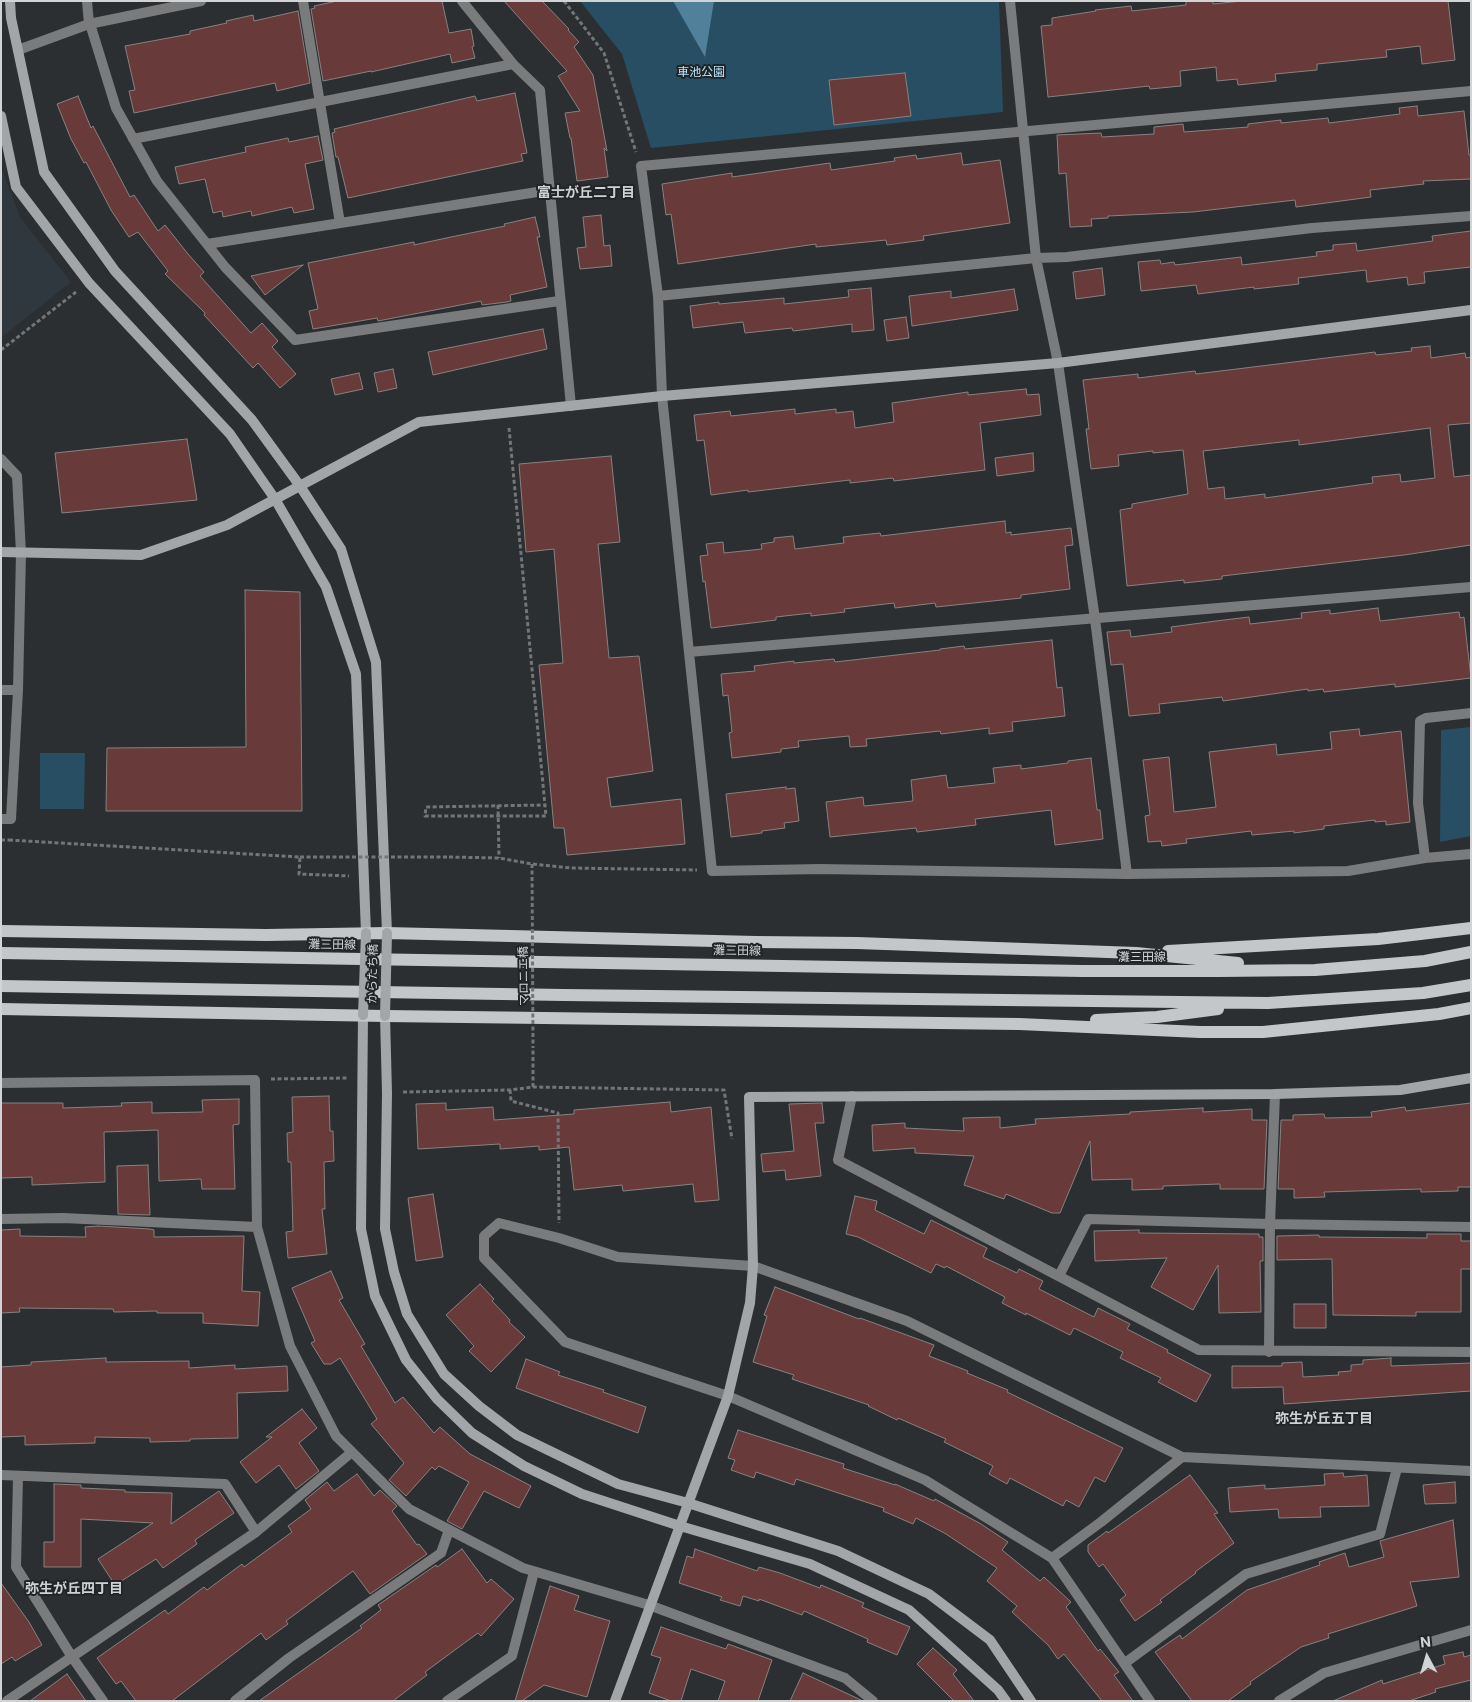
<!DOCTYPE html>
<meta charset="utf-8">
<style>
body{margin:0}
#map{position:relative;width:1472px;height:1702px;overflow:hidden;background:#2b2f31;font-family:Inter,sans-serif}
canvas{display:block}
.frame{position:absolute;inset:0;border:2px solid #d1d3d5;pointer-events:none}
.north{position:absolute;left:1402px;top:1632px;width:50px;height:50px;-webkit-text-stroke:4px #212527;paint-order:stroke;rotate:354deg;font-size:14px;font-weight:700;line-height:20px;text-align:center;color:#d1d3d5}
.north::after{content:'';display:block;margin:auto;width:18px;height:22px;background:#d1d3d5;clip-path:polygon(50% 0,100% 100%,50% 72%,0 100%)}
</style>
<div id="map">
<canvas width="1472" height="1702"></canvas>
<div class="frame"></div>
<div class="north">N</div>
</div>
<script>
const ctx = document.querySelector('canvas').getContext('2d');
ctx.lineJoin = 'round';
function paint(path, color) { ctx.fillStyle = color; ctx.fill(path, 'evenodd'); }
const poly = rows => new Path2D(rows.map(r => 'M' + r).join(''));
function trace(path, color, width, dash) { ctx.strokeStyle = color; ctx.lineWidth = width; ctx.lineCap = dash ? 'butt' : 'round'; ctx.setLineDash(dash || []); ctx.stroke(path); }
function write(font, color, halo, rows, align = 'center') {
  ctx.font = font + ' Inter,"Noto Sans JP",sans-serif'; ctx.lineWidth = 4; ctx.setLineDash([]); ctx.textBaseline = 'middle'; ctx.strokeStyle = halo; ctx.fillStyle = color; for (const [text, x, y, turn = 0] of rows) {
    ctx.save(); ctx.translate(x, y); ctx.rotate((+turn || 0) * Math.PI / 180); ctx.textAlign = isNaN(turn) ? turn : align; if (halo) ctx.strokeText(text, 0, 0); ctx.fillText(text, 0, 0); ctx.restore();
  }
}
paint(poly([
 [1,167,20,217,71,282,1,338]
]), '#2f383e');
paint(poly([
 [580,1,999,1,1003,112,651,148,622,54],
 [1471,727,1471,836,1440,842,1441,730],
 [40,753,85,753,84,809,40,809]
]), '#284e63');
paint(poly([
 [674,1,714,1,705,57,673,1]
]), '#51809b');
const building = poly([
 [337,1,442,1,449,33,471,29,474,46,472,47,475,58,452,63,450,54,371,72,371,71,323,81,311,9,315,8,314,6,337,1],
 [504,1,542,1,569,29,568,30,579,42,574,47,593,75,607,151,604,148,608,177,577,181,571,138,570,138,565,113,580,111,558,76,567,71,504,1],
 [1186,1,1213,1,1213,4,1242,1,1448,1,1455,60,1422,64,1420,46,1386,50,1387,57,1317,64,1317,70,1275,74,1276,81,1238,85,1237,79,1217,81,1216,67,1180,71,1181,86,1150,89,1149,86,1048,97,1041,26,1052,25,1052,18,1096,11,1095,10,1131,6,1132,11,1186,5,1186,1],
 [298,11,310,83,277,91,275,83,134,113,129,91,135,90,125,46,190,34,190,31,227,23,226,21,253,15,254,21,298,11],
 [905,73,911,116,834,125,829,80,905,73],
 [515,93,527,153,521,154,523,161,348,198,338,157,336,157,332,133,335,132,334,129,475,96,477,101,515,93],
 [78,96,91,128,93,126,130,197,134,195,158,231,165,225,188,254,204,272,200,276,251,333,262,323,278,341,272,347,296,374,280,388,258,363,253,368,204,315,205,313,165,274,168,271,138,232,129,237,111,210,86,162,84,163,71,139,57,104,78,96],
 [1417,106,1418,116,1464,111,1469,155,1471,155,1471,179,1423,181,1424,184,1370,190,1371,197,1296,207,1295,200,1193,212,1108,216,1108,218,1091,219,1092,226,1070,227,1066,173,1059,174,1057,135,1101,133,1102,137,1154,134,1154,127,1183,124,1184,132,1248,127,1248,124,1281,120,1281,123,1328,118,1329,123,1400,114,1399,108,1417,106],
 [318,136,323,160,305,164,314,209,294,213,292,207,252,216,251,211,223,217,222,211,213,213,205,179,179,184,175,167,246,152,245,147,288,138,289,142,318,136],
 [961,153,963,165,1000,160,1010,223,923,236,924,240,887,245,886,240,816,247,816,244,678,264,671,214,666,215,662,184,732,173,732,177,830,163,831,170,895,161,894,158,916,155,917,159,961,153],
 [601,215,604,246,610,245,612,266,580,269,577,248,586,247,583,217,601,215],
 [535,217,540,237,537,237,547,287,510,295,511,301,507,302,482,305,481,301,383,320,378,321,377,318,313,329,309,311,318,309,308,263,414,242,414,245,451,237,505,226,504,224,535,217],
 [1471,231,1471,267,1424,272,1425,283,1408,285,1407,277,1367,282,1366,270,1298,278,1299,284,1254,289,1254,287,1198,294,1196,285,1141,291,1138,262,1160,260,1161,264,1174,262,1175,265,1241,257,1242,265,1317,256,1316,252,1333,250,1333,245,1356,243,1357,251,1433,241,1432,236,1471,231],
 [303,265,265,295,251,276,303,265],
 [1102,268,1105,295,1076,299,1073,272,1102,268],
 [871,288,874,330,852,332,852,324,793,331,792,328,745,333,743,322,693,328,690,306,719,302,719,304,784,298,784,304,849,297,848,290,871,288],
 [1014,289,1018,310,912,326,909,296,951,291,951,298,1014,289],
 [906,317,909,338,887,341,884,320,906,317],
 [543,329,547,349,433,375,428,352,543,329],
 [1430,346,1431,358,1465,353,1466,358,1471,357,1471,423,1448,425,1454,477,1471,475,1471,545,1404,555,1222,576,1222,579,1184,583,1184,580,1127,586,1120,510,1132,508,1132,504,1188,494,1183,450,1153,453,1153,451,1118,455,1119,466,1091,469,1086,429,1089,429,1083,380,1138,374,1138,378,1195,371,1196,374,1375,352,1376,355,1412,351,1411,348,1430,346],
 [1430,428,1435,478,1401,482,1400,474,1372,477,1373,483,1265,498,1265,494,1225,499,1224,487,1208,489,1203,451,1299,440,1299,445,1430,428],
 [393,369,397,388,378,392,374,373,393,369],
 [359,373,363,389,335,395,331,379,359,373],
 [1026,389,1027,395,1039,394,1041,415,980,423,985,470,894,481,893,478,850,483,850,480,748,492,748,490,711,495,704,440,697,441,694,415,730,411,731,416,795,409,795,414,836,409,836,413,853,411,855,428,894,422,892,403,968,392,968,395,1026,389],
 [187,439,197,500,62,513,55,453,187,439],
 [1033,453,1034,471,997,476,995,458,1033,453],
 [611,456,620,542,598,544,609,658,639,656,653,771,607,778,611,807,681,799,685,844,567,855,564,828,554,828,539,665,563,663,554,549,526,552,519,464,611,456],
 [1005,521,1006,533,1011,532,1011,535,1071,528,1073,545,1065,546,1070,589,1021,595,1021,598,936,607,935,603,895,608,894,603,844,609,845,612,811,616,811,613,776,617,776,620,711,628,705,581,703,582,700,556,708,555,706,544,723,542,724,553,762,549,761,544,774,542,774,538,793,536,795,549,844,543,843,537,880,533,881,536,1005,521],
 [245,590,300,592,302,811,106,811,107,748,246,747,245,590],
 [1378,608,1380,621,1459,612,1460,618,1464,617,1471,678,1395,687,1395,684,1324,692,1323,689,1308,691,1308,689,1223,701,1222,697,1159,704,1160,713,1129,716,1123,664,1111,665,1107,632,1130,630,1131,637,1172,632,1171,627,1216,621,1249,617,1250,624,1302,618,1301,613,1330,610,1330,614,1378,608],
 [1052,640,1057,688,1062,687,1065,716,1012,722,1013,731,989,734,989,728,941,734,940,731,866,739,867,746,850,747,849,736,798,741,799,747,781,749,781,752,732,758,729,733,732,732,728,695,723,696,721,674,755,671,754,666,794,661,794,663,834,659,835,662,940,650,940,649,964,646,965,649,1052,640],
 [1359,729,1360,736,1401,731,1410,822,1386,825,1386,821,1375,822,1375,820,1324,826,1324,829,1294,833,1294,831,1252,835,1251,831,1186,839,1187,843,1162,846,1161,841,1148,842,1145,816,1150,815,1143,760,1169,757,1174,812,1216,807,1209,752,1276,744,1277,755,1332,749,1330,732,1359,729],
 [1091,758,1097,810,1100,810,1103,839,1055,845,1051,810,975,819,976,825,917,832,916,828,830,837,826,802,863,797,864,806,913,801,911,780,946,775,948,788,995,783,993,768,1021,765,1021,769,1068,763,1068,761,1091,758],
 [786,787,786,789,795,788,799,821,784,823,785,828,762,831,762,833,731,837,726,794,786,787],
 [329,1096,330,1131,333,1131,334,1161,324,1162,325,1209,322,1209,327,1254,288,1258,286,1232,293,1231,291,1162,288,1162,287,1133,293,1132,292,1097,329,1096],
 [239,1099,239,1124,233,1125,235,1189,202,1189,201,1179,159,1181,158,1130,104,1132,105,1182,32,1185,32,1177,1,1178,1,1103,63,1103,63,1108,122,1106,121,1103,152,1102,152,1113,203,1112,202,1100,239,1099],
 [670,1102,671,1112,711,1107,719,1200,695,1202,693,1184,623,1191,622,1185,574,1190,569,1147,539,1150,539,1146,500,1149,500,1144,418,1149,416,1104,446,1103,446,1110,493,1107,494,1120,574,1114,574,1110,670,1102],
 [822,1103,824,1123,815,1123,821,1176,786,1180,785,1170,763,1172,761,1154,794,1151,789,1104,822,1103],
 [1471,1103,1471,1187,1458,1187,1458,1191,1421,1192,1421,1189,1324,1192,1325,1197,1294,1198,1294,1189,1278,1189,1281,1120,1293,1120,1293,1115,1324,1114,1325,1118,1372,1117,1371,1112,1405,1107,1406,1111,1471,1103],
 [1203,1108,1203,1112,1252,1109,1252,1120,1267,1120,1264,1189,1220,1189,1220,1184,1163,1186,1163,1189,1132,1190,1132,1179,1092,1180,1090,1141,1060,1213,1052,1213,1006,1194,1004,1199,964,1185,974,1156,915,1153,915,1148,873,1151,872,1125,905,1123,905,1128,964,1131,963,1118,1000,1117,1000,1128,1036,1124,1035,1119,1130,1114,1130,1112,1203,1108],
 [148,1165,150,1215,118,1214,117,1166,148,1165],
 [433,1194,443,1257,416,1261,408,1198,433,1194],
 [855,1196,877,1201,875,1210,924,1234,931,1220,987,1248,983,1257,1017,1273,1019,1269,1043,1281,1039,1289,1094,1317,1098,1308,1130,1324,1127,1329,1168,1350,1167,1352,1211,1375,1196,1402,1158,1382,1161,1378,1120,1358,1123,1352,1074,1328,1070,1335,1026,1313,1026,1315,1002,1303,1005,1297,946,1266,945,1268,936,1264,931,1273,858,1237,846,1234,855,1196],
 [98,1226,150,1229,154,1230,154,1237,244,1236,242,1291,260,1292,258,1326,203,1323,203,1313,157,1313,157,1311,114,1312,113,1309,19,1308,20,1312,1,1313,1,1230,20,1229,20,1236,86,1237,85,1227,98,1226],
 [1139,1230,1139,1233,1259,1234,1259,1237,1263,1237,1263,1261,1260,1261,1261,1312,1219,1313,1218,1265,1193,1310,1151,1287,1167,1258,1095,1261,1094,1231,1139,1230],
 [1427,1234,1461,1234,1461,1241,1471,1241,1471,1269,1461,1269,1461,1312,1416,1312,1416,1316,1333,1315,1332,1259,1277,1260,1277,1236,1319,1235,1319,1237,1427,1238,1427,1234],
 [331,1271,343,1298,339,1300,365,1344,361,1346,395,1403,403,1397,434,1433,440,1427,470,1454,531,1486,519,1508,484,1491,462,1529,447,1521,469,1482,439,1466,435,1470,432,1467,406,1496,389,1480,404,1463,371,1424,377,1419,340,1358,331,1364,324,1364,311,1343,315,1341,292,1288,331,1271],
 [480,1284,494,1299,492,1301,510,1320,509,1322,525,1337,491,1372,469,1351,474,1346,446,1315,480,1284],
 [775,1287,859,1319,860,1318,934,1345,929,1356,968,1371,967,1373,1008,1390,1007,1392,1123,1448,1105,1482,1095,1477,1079,1507,1066,1500,1063,1506,1010,1478,1007,1484,989,1474,993,1466,944,1442,946,1439,898,1418,897,1420,868,1406,869,1405,792,1379,794,1375,753,1362,767,1316,764,1315,775,1287],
 [1294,1304,1326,1304,1326,1328,1294,1328,1294,1304],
 [106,1358,106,1362,189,1361,189,1368,235,1365,235,1369,287,1366,288,1391,237,1393,238,1438,190,1439,190,1441,150,1442,150,1438,95,1437,95,1443,25,1445,25,1436,1,1437,1,1367,31,1365,31,1362,106,1358],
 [1391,1358,1391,1366,1471,1363,1471,1391,1284,1404,1283,1387,1232,1388,1232,1366,1282,1366,1282,1363,1302,1362,1303,1377,1339,1375,1338,1372,1351,1371,1351,1365,1363,1364,1363,1360,1391,1358],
 [526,1359,560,1372,558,1375,604,1390,603,1392,646,1407,638,1433,516,1388,526,1359],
 [302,1409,317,1428,299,1443,319,1471,296,1489,279,1465,256,1483,240,1462,272,1437,266,1437,302,1409],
 [738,1430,844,1464,843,1468,895,1485,895,1484,934,1501,935,1499,981,1524,1008,1542,1002,1550,1040,1581,1044,1577,1071,1602,1066,1607,1098,1651,1100,1649,1119,1672,1114,1675,1133,1701,1102,1701,1064,1654,1058,1659,1048,1645,1012,1612,1017,1606,987,1581,997,1568,946,1534,916,1518,913,1524,883,1511,884,1508,796,1479,794,1485,756,1472,754,1478,731,1470,735,1460,728,1458,738,1430],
 [1343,1473,1344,1477,1367,1475,1369,1506,1320,1507,1321,1517,1279,1518,1278,1509,1230,1512,1228,1488,1265,1485,1265,1489,1325,1485,1324,1474,1343,1473],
 [357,1474,374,1496,380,1490,397,1506,392,1511,417,1545,419,1544,427,1554,370,1594,353,1571,286,1621,288,1624,266,1640,261,1633,172,1701,136,1701,121,1681,116,1684,97,1658,165,1610,168,1614,204,1587,207,1590,242,1564,244,1567,292,1532,288,1526,311,1509,305,1500,327,1482,334,1491,357,1474],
 [1190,1475,1218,1513,1214,1514,1234,1543,1195,1572,1196,1573,1160,1600,1162,1602,1135,1621,1120,1600,1126,1595,1103,1564,1099,1567,1088,1552,1088,1545,1107,1531,1108,1533,1190,1475],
 [1455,1482,1456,1503,1425,1504,1423,1485,1455,1482],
 [54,1484,81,1485,81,1488,125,1490,125,1492,172,1493,171,1524,219,1491,234,1513,195,1540,197,1544,163,1568,156,1559,115,1585,98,1559,153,1523,81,1519,81,1567,44,1567,44,1542,54,1542,54,1484],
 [1453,1520,1459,1577,1410,1582,1417,1606,1328,1634,1329,1638,1301,1647,1250,1682,1251,1684,1228,1701,1192,1701,1155,1652,1180,1635,1182,1639,1247,1590,1320,1565,1319,1562,1345,1553,1349,1567,1384,1557,1380,1541,1453,1520],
 [462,1549,487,1583,491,1579,514,1599,481,1636,478,1633,425,1672,427,1675,393,1701,259,1701,362,1628,360,1626,381,1610,378,1605,436,1565,437,1567,462,1549],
 [695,1549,757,1571,759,1567,780,1573,820,1588,821,1585,864,1603,862,1607,910,1627,897,1655,867,1642,868,1639,804,1611,802,1615,759,1599,759,1601,743,1596,740,1606,720,1600,722,1597,679,1583,687,1556,693,1558,695,1549],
 [1,1583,29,1622,42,1645,15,1661,12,1657,1,1664,1,1583],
 [550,1586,579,1596,574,1610,610,1621,587,1697,544,1685,522,1701,515,1701,550,1586],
 [661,1627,726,1649,728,1644,772,1660,758,1701,718,1701,725,1681,691,1669,681,1701,671,1701,649,1693,661,1658,651,1655,661,1627],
 [933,1648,957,1670,953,1674,974,1701,954,1701,917,1664,933,1648],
 [1463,1652,1464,1657,1471,1655,1471,1680,1435,1689,1436,1692,1409,1701,1333,1701,1382,1680,1383,1684,1445,1664,1443,1656,1463,1652],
 [803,1673,861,1700,862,1701,790,1701,803,1673],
 [67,1674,86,1701,30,1701,67,1674]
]);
paint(building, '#683a3a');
trace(building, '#878281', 1);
trace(poly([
 [564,1,604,53,636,152],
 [1,350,76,292],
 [509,428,546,816,425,816,426,807,545,805],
 [1,840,9,840,9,839],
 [9,840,300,857,299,874,349,876],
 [449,857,499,858,532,864,571,868,697,870],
 [271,1079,347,1078],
 [533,1087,533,1046],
 [510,1090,511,1101,558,1113,559,1223],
 [403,1092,510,1090,533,1087,724,1090,732,1139]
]), '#737678', 3, [4, 2.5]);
trace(poly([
 [87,1,89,24,91,27,116,108,157,181,225,267,295,340,559,301],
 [303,1,340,223],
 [462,1,513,64,540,90,571,406],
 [1010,1,1036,258,1058,363,1095,619,1127,874],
 [18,50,89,24,201,1],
 [1471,91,641,166,658,296,662,396,712,871,820,869,1127,874,1348,871,1425,858,1471,854],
 [133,139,513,64],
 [207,244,550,190],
 [658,296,1036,258,1067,257,1312,228,1471,216],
 [1,459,17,476,21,553,18,690,1,690],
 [689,652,1471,587],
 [1,819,11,819,18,690],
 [1425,858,1418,803,1420,721,1426,718,1471,713],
 [1,1083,255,1080,257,1227,290,1346,336,1436,409,1509,523,1568,649,1605,845,1678,873,1701],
 [852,1096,838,1160,1199,1350,1471,1352],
 [1,1219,63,1218,257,1227],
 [1059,1276,1088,1219,1270,1224,1471,1227],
 [1269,1352,1270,1224,1275,1094],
 [1,1475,225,1484,256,1532],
 [18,1476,16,1567,72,1657,103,1701],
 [1052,1558,1101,1522,1182,1457],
 [1125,1663,1246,1574,1380,1534,1397,1468],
 [7,1701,256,1532,352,1452],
 [235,1701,289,1658,441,1553,449,1530],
 [447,1701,512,1656,534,1572],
 [1150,1701,1052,1558,925,1480,728,1396,565,1342,484,1258,484,1236,499,1223,559,1238,618,1257,753,1266,907,1321,1182,1457,1471,1471],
 [1279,1701,1324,1673,1471,1630]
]), '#797b7c', 10);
trace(poly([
 [10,1,11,18,44,172,115,271,252,420,300,486,341,549,376,662,387,933],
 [1,116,16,187,89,283,230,434,275,499,326,587,356,674,366,933],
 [1,552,141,555,227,525,419,422,662,396,1058,363,1471,310],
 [363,1015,361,1229,375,1296,406,1360,437,1399,472,1433,524,1466,582,1494,680,1526,810,1564,909,1610,998,1690,1006,1701],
 [385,1016,387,1093,385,1229,394,1272,407,1314,444,1374,479,1406,517,1435,618,1484,688,1503,838,1551,929,1594,990,1640,1031,1701],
 [615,1701,728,1396,750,1303,753,1266,749,1097,1275,1094,1400,1090,1471,1078]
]), '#a3a6a8', 10);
trace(poly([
 [1,931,266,935,387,933,756,942,857,943,1136,953,1238,963],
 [1168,951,1378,939,1471,928],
 [1,953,1083,971,1219,971,1315,970,1425,961,1471,952],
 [1,986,564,995,1268,1003,1423,993,1471,985],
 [1,1009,385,1016,1019,1024,1200,1032,1263,1032,1439,1014,1471,1008],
 [1096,1020,1157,1017,1218,1009]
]), '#c4c7ca', 12);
trace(poly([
 [498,805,499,858],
 [300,857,449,857],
 [532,864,533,1046]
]), '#737678', 3, [4, 2.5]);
trace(poly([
 [363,1015,366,933],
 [385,1016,387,933]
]), '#a3a6a8', 10);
write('12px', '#b8e3fd', '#212527', [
 ["車池公園",701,72]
]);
write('12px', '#d1d3d5', '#212527', [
 ["灘三田線",332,945,1],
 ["灘三田線",737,951,1],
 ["灘三田線",1142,957],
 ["からたち橋",373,974,-89],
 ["マロニエ橋",524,976,-91]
]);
write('bold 14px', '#cdd1d4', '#212527', [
 ["富士が丘二丁目",586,193],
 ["弥生が丘五丁目",1324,1419],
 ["弥生が丘四丁目",74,1589]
]);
</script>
